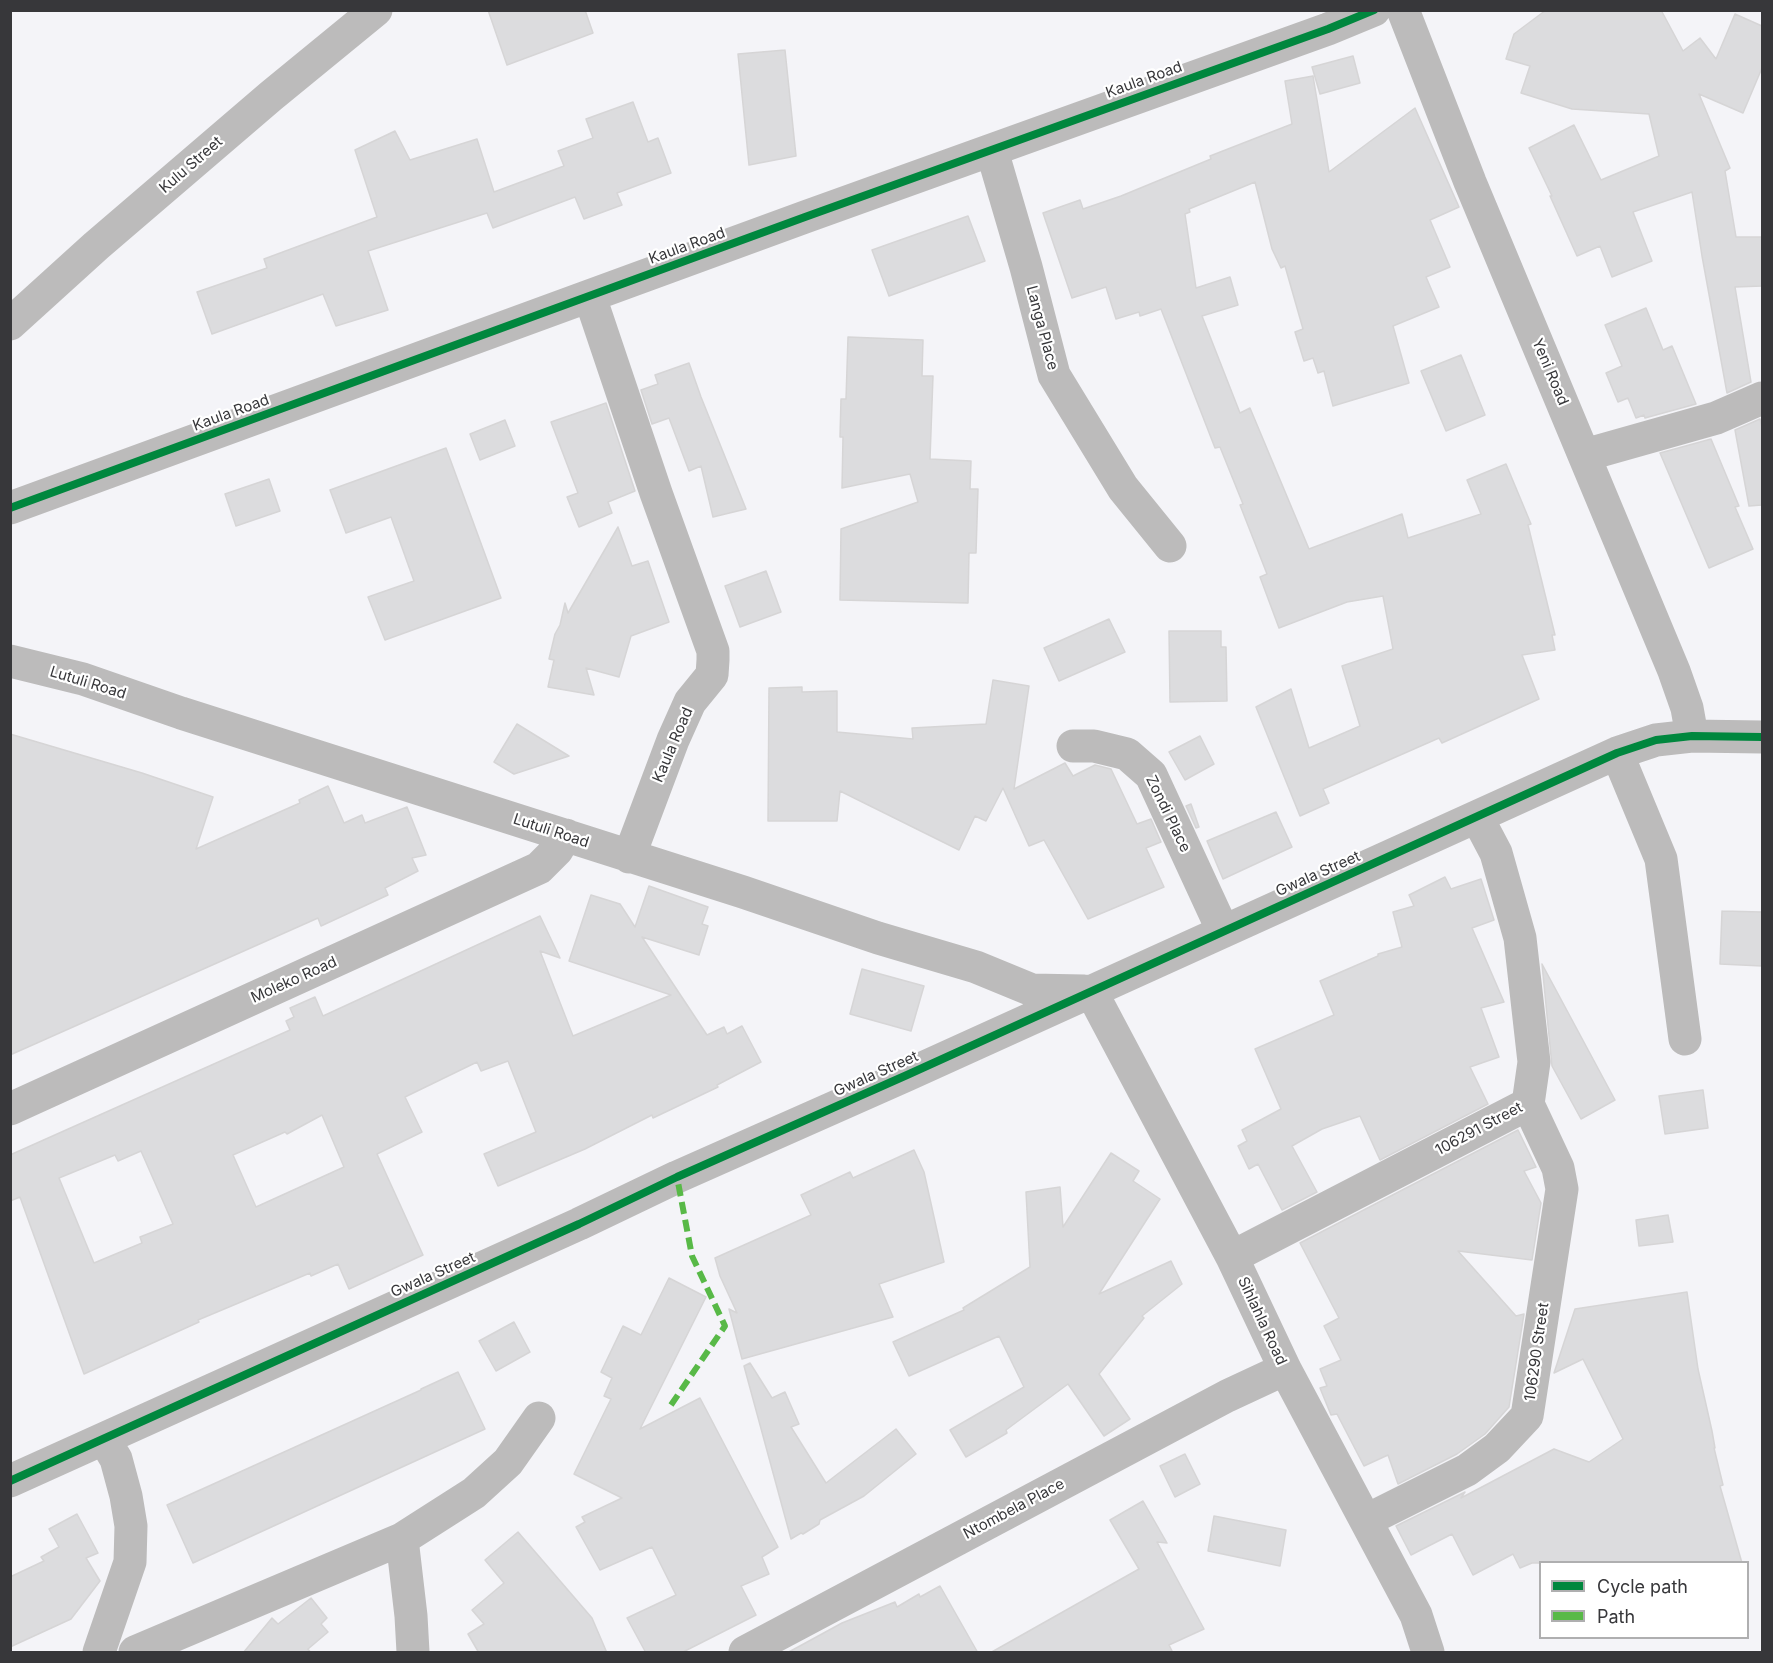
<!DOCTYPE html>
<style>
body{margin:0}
#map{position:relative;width:1773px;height:1663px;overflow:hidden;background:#f4f4f8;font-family:Inter,sans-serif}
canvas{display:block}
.frame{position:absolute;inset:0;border:12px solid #37373a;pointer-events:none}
.legend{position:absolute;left:1539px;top:1561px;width:210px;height:78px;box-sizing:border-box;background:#fff;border:2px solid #afafb0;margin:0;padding:8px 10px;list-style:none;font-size:18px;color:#37373a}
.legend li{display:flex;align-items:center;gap:12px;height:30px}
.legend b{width:30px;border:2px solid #afafb0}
</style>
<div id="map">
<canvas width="1773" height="1663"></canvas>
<div class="frame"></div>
<ul class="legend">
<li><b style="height:8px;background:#00873e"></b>Cycle path</li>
<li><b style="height:8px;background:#58b947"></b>Path</li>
</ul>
</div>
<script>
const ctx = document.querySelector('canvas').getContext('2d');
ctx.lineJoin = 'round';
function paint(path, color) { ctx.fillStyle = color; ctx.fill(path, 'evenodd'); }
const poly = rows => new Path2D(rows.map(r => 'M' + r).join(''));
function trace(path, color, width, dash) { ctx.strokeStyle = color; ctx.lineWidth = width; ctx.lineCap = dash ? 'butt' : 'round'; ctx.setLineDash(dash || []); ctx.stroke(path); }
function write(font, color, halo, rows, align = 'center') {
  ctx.font = font + ' Inter,sans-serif'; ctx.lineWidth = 4.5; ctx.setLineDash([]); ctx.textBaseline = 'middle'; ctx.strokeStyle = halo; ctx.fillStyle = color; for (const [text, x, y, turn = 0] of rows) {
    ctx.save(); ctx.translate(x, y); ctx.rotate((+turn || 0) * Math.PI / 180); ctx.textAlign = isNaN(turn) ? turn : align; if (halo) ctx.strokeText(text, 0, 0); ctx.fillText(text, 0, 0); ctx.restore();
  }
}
const building = poly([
 [488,10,585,10,593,33,507,65,488,10],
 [1546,10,1661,10,1683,51,1700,38,1716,59,1735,14,1762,26,1762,68,1743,113,1699,94,1730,168,1725,171,1736,237,1762,237,1762,286,1735,287,1751,382,1727,393,1702,256,1692,192,1633,212,1652,261,1612,277,1600,246,1577,256,1550,196,1552,196,1529,148,1574,125,1601,180,1659,156,1649,114,1572,109,1521,93,1530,66,1506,59,1514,34,1546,10],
 [785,50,796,156,749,165,738,54,785,50],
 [1353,56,1360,83,1320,94,1312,67,1353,56],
 [1313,76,1329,172,1415,108,1459,207,1430,220,1450,267,1426,277,1439,307,1393,326,1409,383,1333,406,1324,371,1318,373,1313,358,1304,361,1295,332,1303,329,1285,266,1281,268,1272,249,1255,182,1189,209,1190,212,1185,214,1196,288,1230,277,1238,305,1202,316,1240,413,1250,408,1309,549,1402,514,1408,538,1481,514,1467,480,1506,464,1531,524,1528,525,1555,635,1552,635,1555,650,1522,655,1539,699,1442,743,1439,738,1323,789,1329,803,1300,816,1256,707,1291,689,1309,748,1360,726,1342,666,1393,649,1383,596,1347,602,1279,628,1260,577,1267,574,1240,505,1243,504,1220,447,1215,448,1161,309,1140,316,1139,312,1116,319,1106,287,1072,298,1043,213,1080,200,1083,209,1121,196,1211,159,1210,156,1292,124,1285,81,1313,76],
 [633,102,648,142,658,138,671,173,617,193,622,205,584,219,575,197,493,228,487,213,368,251,388,310,336,326,323,294,212,334,197,292,267,268,264,259,377,217,355,150,395,131,410,160,477,139,494,192,564,166,558,151,593,138,586,119,633,102],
 [968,216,985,261,889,296,872,250,968,216],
 [1646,308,1663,350,1672,346,1696,404,1645,418,1644,415,1636,418,1628,398,1618,402,1606,373,1622,366,1605,325,1646,308],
 [848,337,923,340,922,376,933,376,930,459,971,461,970,489,978,489,976,553,969,553,968,603,840,600,841,529,918,502,910,474,842,488,843,437,840,437,841,399,846,399,848,337],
 [1461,355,1485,415,1446,431,1421,371,1461,355],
 [689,363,701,397,746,509,713,517,701,466,689,471,669,418,652,424,641,390,658,384,655,375,689,363],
 [606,403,635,491,608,502,612,513,579,527,567,497,578,493,551,422,606,403],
 [1760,419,1762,428,1762,505,1749,506,1735,430,1760,419],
 [505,420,515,446,480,460,470,434,505,420],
 [1711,439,1739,506,1735,507,1753,549,1709,568,1660,453,1711,439],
 [446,448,501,598,385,640,368,597,414,581,391,517,346,533,330,490,446,448],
 [269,479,280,511,236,526,225,494,269,479],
 [618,527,632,566,648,561,669,622,631,636,619,677,586,668,594,695,548,687,554,660,549,659,555,634,560,625,565,603,568,613,618,527],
 [766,571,781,612,740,627,725,586,766,571],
 [1109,619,1125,652,1059,681,1044,648,1109,619],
 [1169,631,1221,631,1221,647,1226,647,1227,701,1170,702,1169,631],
 [993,680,1029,686,1014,789,1065,763,1073,776,1095,765,1111,769,1137,824,1151,819,1161,842,1146,848,1164,887,1088,919,1044,840,1029,846,1003,788,986,821,975,816,959,850,840,791,837,821,768,821,769,688,802,687,802,692,837,691,837,732,913,739,912,728,986,724,993,680],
 [517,724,569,756,514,774,494,762,517,724],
 [10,734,142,773,213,797,196,849,300,803,299,800,328,786,344,823,362,815,365,823,407,807,426,855,412,858,418,871,385,888,388,895,321,926,318,918,10,1055,10,734],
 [1200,736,1214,764,1185,780,1169,752,1200,736],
 [1191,804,1199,827,1196,828,1186,806,1191,804],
 [1276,812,1292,847,1223,879,1207,841,1276,812],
 [1445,877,1451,889,1481,879,1494,920,1472,928,1504,1002,1481,1008,1499,1057,1470,1067,1488,1104,1380,1160,1360,1116,1322,1129,1292,1146,1317,1192,1282,1210,1258,1164,1249,1169,1238,1146,1247,1141,1242,1130,1281,1109,1255,1049,1334,1015,1320,981,1378,956,1378,954,1402,947,1393,912,1414,906,1409,895,1445,877],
 [649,886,708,907,702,924,708,926,699,955,642,937,707,1035,724,1027,727,1034,742,1026,761,1062,717,1085,718,1087,653,1118,652,1115,585,1149,498,1186,484,1154,536,1132,508,1061,481,1071,477,1062,405,1097,422,1132,377,1154,423,1255,349,1289,338,1264,311,1276,310,1273,198,1320,199,1322,84,1374,20,1197,10,1201,10,1155,290,1030,286,1021,294,1017,290,1008,315,997,323,1016,540,916,560,958,540,951,573,1036,671,995,569,961,591,895,620,904,635,927,649,886],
 [322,1115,344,1167,256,1207,233,1155,285,1132,287,1134,322,1115],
 [141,1151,173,1224,140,1237,142,1243,94,1263,59,1178,115,1155,118,1161,141,1151],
 [1722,911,1762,912,1762,966,1720,964,1722,911],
 [1542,964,1615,1100,1581,1119,1552,1066,1542,964],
 [862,969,924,986,911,1031,850,1014,862,969],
 [1703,1090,1708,1128,1665,1134,1659,1096,1703,1090],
 [1518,1130,1536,1167,1524,1171,1541,1203,1532,1260,1458,1251,1516,1316,1524,1314,1509,1407,1485,1434,1457,1454,1398,1484,1388,1455,1364,1466,1337,1414,1331,1415,1320,1388,1327,1386,1320,1369,1341,1360,1324,1326,1339,1318,1300,1243,1518,1130],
 [914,1150,924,1172,944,1262,879,1284,893,1317,742,1359,729,1309,737,1313,720,1276,715,1258,811,1215,801,1195,850,1172,853,1178,914,1150],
 [1111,1153,1139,1171,1133,1181,1160,1199,1099,1294,1171,1261,1182,1284,1142,1316,1144,1318,1099,1374,1130,1419,1104,1436,1068,1384,1006,1430,1007,1433,966,1457,950,1430,1024,1387,999,1336,909,1376,893,1342,964,1310,963,1308,1030,1267,1026,1192,1060,1187,1063,1227,1111,1153],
 [1668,1215,1673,1242,1639,1246,1636,1220,1668,1215],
 [669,1278,706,1297,640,1429,700,1398,778,1547,762,1557,769,1574,741,1586,756,1615,681,1653,646,1653,627,1618,676,1595,652,1547,600,1570,576,1527,585,1522,582,1517,622,1498,574,1474,611,1399,604,1396,612,1378,601,1372,623,1326,641,1335,669,1278],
 [1687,1292,1698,1369,1712,1431,1715,1448,1714,1448,1723,1485,1720,1486,1742,1563,1532,1563,1520,1568,1513,1554,1473,1575,1452,1534,1411,1555,1396,1526,1465,1492,1461,1498,1554,1449,1589,1462,1623,1439,1583,1359,1554,1373,1575,1309,1687,1292],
 [514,1322,530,1352,496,1371,479,1341,514,1322],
 [750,1363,772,1398,785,1392,799,1424,791,1427,826,1483,896,1429,916,1454,864,1496,820,1520,819,1524,803,1534,801,1533,791,1539,744,1366,750,1363],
 [458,1372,485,1429,193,1563,167,1505,421,1390,421,1389,458,1372],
 [1185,1454,1200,1484,1175,1497,1160,1466,1185,1454],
 [1143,1501,1167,1543,1157,1542,1204,1629,1169,1645,1173,1653,990,1653,1139,1569,1110,1520,1143,1501],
 [77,1514,98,1553,86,1558,100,1581,71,1619,10,1647,10,1577,44,1561,41,1557,59,1547,49,1529,77,1514],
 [1214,1516,1286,1530,1280,1566,1208,1551,1214,1516],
 [518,1532,592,1618,607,1653,479,1653,468,1634,484,1624,472,1610,504,1583,485,1560,518,1532],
 [940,1586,978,1653,787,1653,842,1623,895,1602,897,1607,919,1594,920,1597,940,1586],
 [311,1598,327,1618,321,1624,328,1632,308,1649,311,1653,243,1653,272,1618,278,1624,311,1598]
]);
paint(building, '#dcdcde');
trace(building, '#d6d5d6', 1.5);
trace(poly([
 [1403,10,1470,182,1674,671,1687,708,1692,736],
 [992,151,1026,267,1054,375,1123,488,1170,546],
 [590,297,656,493,713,651,713,660,712,675,690,702,673,740,629,857],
 [10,324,96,246,271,96,376,10],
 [1585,455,1716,418,1762,398],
 [10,508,805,217,1328,29,1374,10],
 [10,661,83,679,181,713,743,892,878,938,976,967,1032,990,1084,991],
 [1073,746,1094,746,1127,754,1151,775,1223,931],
 [1617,753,1661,859,1685,1039],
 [1091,991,1232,1257,1285,1369,1416,1615,1428,1652],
 [10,1109,539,868,557,850,566,835],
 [1232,1257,1528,1104,1534,1062,1520,938,1496,853,1477,817],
 [10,1481,579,1224,677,1177,907,1075,1617,753,1656,740,1692,736,1762,737],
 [1367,1520,1467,1470,1497,1448,1527,1416,1562,1189,1558,1168,1528,1104],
 [402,1539,411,1616,413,1652],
 [99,1652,130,1562,131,1526,126,1496,116,1459,104,1439],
 [135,1652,402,1539,474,1493,508,1462,539,1418],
 [745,1652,1227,1396,1285,1369]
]), '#bcbbbb', 33);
trace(poly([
 [671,1405,725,1326,692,1256,677,1177]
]), '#58b947', 6, [12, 6]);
trace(poly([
 [10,508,805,217,1328,29,1374,10],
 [10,1481,579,1224,677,1177,907,1075,1617,753,1656,740,1692,736,1762,737]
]), '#00873e', 8);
write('15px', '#37373a', '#fff', [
 ["Kaula Road",1144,80,-20],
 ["Kulu Street",191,165,-41],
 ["Kaula Road",687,246,-20],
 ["Langa Place",1042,328,75],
 ["Yeni Road",1550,372,67],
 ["Kaula Road",231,413,-20],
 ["Lutuli Road",88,683,17],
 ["Kaula Road",673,745,-67],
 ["Zondi Place",1168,814,64],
 ["Lutuli Road",551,831,18],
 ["Gwala Street",1318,874,-24],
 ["Moleko Road",294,980,-24],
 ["Gwala Street",876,1074,-24],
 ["106291 Street",1479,1129,-28],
 ["Gwala Street",433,1275,-24],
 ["Sihlahla Road",1262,1321,65],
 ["106290 Street",1537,1352,-82],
 ["Ntombela Place",1014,1509,-28]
]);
</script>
